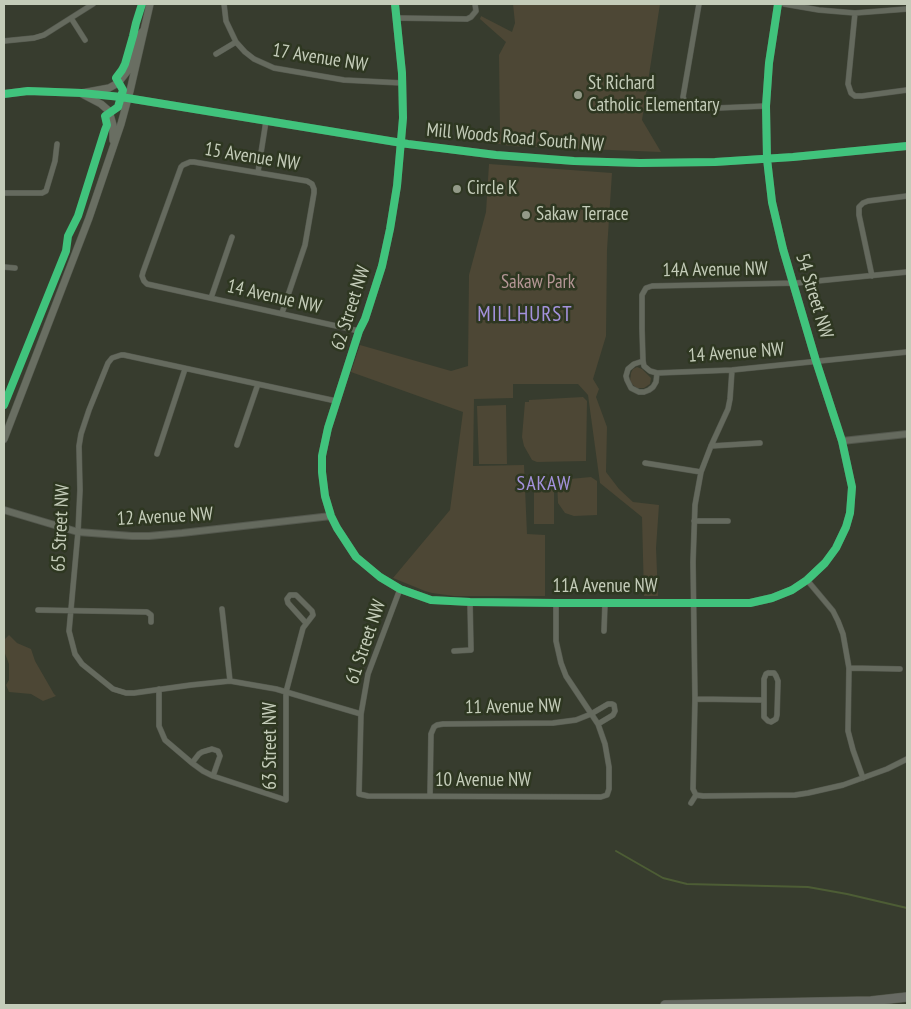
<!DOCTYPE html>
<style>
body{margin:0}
#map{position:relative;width:911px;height:1009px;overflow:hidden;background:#373c2e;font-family:"PT Sans Narrow",sans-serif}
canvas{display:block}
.frame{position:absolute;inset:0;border:5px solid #c4ccb9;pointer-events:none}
</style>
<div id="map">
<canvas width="911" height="1009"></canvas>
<div class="frame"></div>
</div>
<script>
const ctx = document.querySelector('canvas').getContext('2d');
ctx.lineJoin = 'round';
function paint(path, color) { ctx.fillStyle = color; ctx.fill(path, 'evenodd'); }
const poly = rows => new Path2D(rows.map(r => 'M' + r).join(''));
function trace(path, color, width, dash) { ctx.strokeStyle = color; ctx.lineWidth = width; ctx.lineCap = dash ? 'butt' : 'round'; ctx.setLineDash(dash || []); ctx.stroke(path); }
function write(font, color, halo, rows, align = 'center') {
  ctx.font = font + ' "PT Sans Narrow",sans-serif'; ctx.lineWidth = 5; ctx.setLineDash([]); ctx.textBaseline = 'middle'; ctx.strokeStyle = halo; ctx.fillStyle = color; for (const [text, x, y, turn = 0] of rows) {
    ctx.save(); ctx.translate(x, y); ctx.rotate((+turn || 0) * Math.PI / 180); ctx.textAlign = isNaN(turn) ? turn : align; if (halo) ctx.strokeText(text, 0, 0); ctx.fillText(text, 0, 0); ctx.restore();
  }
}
paint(poly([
 [513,4,660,4,642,120,661,152,510,146,494,143,500,132,499,55,506,42,480,19,481,16,512,32,515,23],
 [489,164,612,173,607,250,606,336,593,379,599,389,596,397,607,427,606,472,619,489,633,502,659,505,656,548,658,596,644,596,642,517,600,483,588,395,578,384,513,384,513,398,474,399,473,466,524,465,527,534,545,535,545,596,454,596,432,593,425,591,393,578,450,510,463,412,351,372,360,345,451,371,468,366,469,275,486,212],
 [637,367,642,369,651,378,650,384,644,388,637,388,633,385,630,381,631,373,633,369],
 [583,397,587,401,586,461,537,462,532,460,524,446,522,437,525,402,529,402,529,400],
 [506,405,507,464,479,464,477,406],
 [591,477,597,481,597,515,574,516,565,513,558,503,557,481,559,480],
 [534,481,554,481,554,524,534,524],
 [9,635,17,643,31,649,35,661,54,694,56,696,43,701,31,694,9,692,6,685,9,680,9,664,4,651,4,640]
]), '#4d4735');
trace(poly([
 [616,851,663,878,687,884,808,887,847,894,907,908]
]), '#4d5d35', 2);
const minor = poly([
 [224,4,226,21,236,42],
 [699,4,683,97,687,106,694,109,766,106],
 [784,4,819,10,855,13,907,9],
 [855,13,848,84,851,93,855,96,862,96,907,90],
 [71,18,85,40],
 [397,18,467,19,471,17,476,11,475,4],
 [4,41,34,38,44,35,93,4],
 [216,54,236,42,245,52,254,59,274,68,344,80,402,83],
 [258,172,266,121],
 [4,193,42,193,46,191,55,161,57,144],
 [4,267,15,268],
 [907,272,797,283,652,286,646,288,642,295,642,329,643,361,644,366,650,371,657,373,732,370,907,352],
 [872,276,859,215,859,207,863,203,868,201,907,196],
 [211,298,232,237],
 [282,313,305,245,314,193,314,189,312,184,307,181,194,162,190,162,183,165,181,167,143,272,142,276,144,281,147,284,359,331],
 [643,361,634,364,628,369,626,376,627,380,631,388,639,392,644,392,649,390,653,387,656,382,657,373],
 [336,401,124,355,121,355,112,358,108,363,89,410,81,434,79,446,80,490,78,532,69,631,75,654,82,664,113,689,126,693,134,693,191,685,230,681,276,689,361,714],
 [237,445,258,384],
 [711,446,760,443],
 [157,454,185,369],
 [645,463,701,472],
 [694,521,728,521],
 [807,580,833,611,838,621,843,634,849,668,848,731,853,750,863,778],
 [400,589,368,674,361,714,359,794,368,796,601,797,607,795,609,789,609,767,605,744,598,724,566,676,561,663,556,641,556,603],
 [222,609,230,681],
 [38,610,147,612,151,615,151,622],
 [604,631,605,603],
 [454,651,471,650,470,602],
 [849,668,900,669],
 [768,673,774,673,776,676,778,681,777,715,776,719,771,722,768,721,764,717,764,679,766,674,768,673],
 [159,689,159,726,165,740,192,763,203,771,213,776,286,800,286,692,303,628,313,615,312,611,296,595,290,595,287,599,288,603,306,623],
 [695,699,764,700],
 [192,763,199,754,202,752,212,749,218,751,220,756,213,776],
 [696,795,703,796,795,795,808,793,843,785,887,769,907,759],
 [430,796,431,734,434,727,437,725,443,724,553,723,576,720,591,714,608,704,612,704,614,705,615,711,613,715,598,724],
 [691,803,696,795,693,789,695,699,693,562,695,505,701,472,711,446,728,409,730,399,732,370]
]);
const tertiary = poly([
 [395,4,402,73,403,118,397,186,390,229,382,266,365,319,359,331,328,428,322,456,322,472,325,496,331,516,337,528,356,557,380,577,400,589,431,600,470,602,556,603,750,603,772,598,792,590,807,580,825,563,836,548,846,527,850,513,852,487,842,441,816,361,783,249,772,202,767,159,766,106,769,63,778,4],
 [4,94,28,91,82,93,121,97,408,144,496,155,574,161,640,163,715,162,793,157,907,146],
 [842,441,907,434],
 [4,510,78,532,132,536,149,536,182,533,331,516]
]);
const secondary = poly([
 [82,93,109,88,118,83,129,69,136,40,143,31],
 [82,94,101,104,109,111,113,125,113,140],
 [4,439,89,218,121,124,130,91,150,4]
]);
const motorway = poly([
 [665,1005,871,1001,907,997]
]);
trace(minor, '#54584e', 6);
trace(tertiary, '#54584e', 8);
trace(secondary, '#54584e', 8);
trace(motorway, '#565a4e', 10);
trace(minor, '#656a5e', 5);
trace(tertiary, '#656a5e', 6);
trace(secondary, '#696e62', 7);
trace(motorway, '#676a63', 9);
trace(poly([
 [395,4,402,73,403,118,397,186,390,229,382,266,365,319,359,331,328,428,322,456,322,472,325,496,331,516,337,528,356,557,380,577,400,589,431,600,470,602,556,603,750,603,772,598,792,590,807,580,825,563,836,548,846,527,850,513,852,487,842,441,816,361,783,249,772,202,767,159,766,106,769,63,778,4],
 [4,94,28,91,82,93,121,97,408,144,496,155,574,161,640,163,715,162,793,157,907,146],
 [4,405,66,251,68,236,78,216,105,130,107,125,105,116,118,107,123,90,116,78,122,70,125,64,133,36,136,23,142,4]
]), '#40c37c', 8);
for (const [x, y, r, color] of [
 [578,95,5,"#939a88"],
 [457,189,5,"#939a88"],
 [526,215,5,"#939a88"]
]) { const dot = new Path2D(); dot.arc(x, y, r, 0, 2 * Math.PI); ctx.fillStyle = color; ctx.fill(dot); trace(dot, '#2e3721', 2); }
write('19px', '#c4ccb9', '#2e3721', [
 ["17 Avenue NW",320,58,9],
 ["Mill Woods Road South NW",515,138,5],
 ["15 Avenue NW",252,157,9],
 ["14A Avenue NW",715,270,-1],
 ["54 Street NW",814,296,73],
 ["14 Avenue NW",274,297,13],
 ["62 Street NW",351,308,-72],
 ["14 Avenue NW",736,353,-4],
 ["12 Avenue NW",165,517,-3],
 ["65 Street NW",61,528,-87],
 ["11A Avenue NW",605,587],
 ["61 Street NW",366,642,-71],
 ["11 Avenue NW",513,707,-1],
 ["63 Street NW",271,746,-90],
 ["10 Avenue NW",483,781]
]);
write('19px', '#c4ccb9', '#2e3721', [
 ["St Richard",588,84],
 ["Catholic Elementary",588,106],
 ["Circle K",467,189],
 ["Sakaw Terrace",536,215]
], 'left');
write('19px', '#b49695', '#2e3721', [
 ["Sakaw Park",538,283]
]);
ctx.letterSpacing = '1px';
write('20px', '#a492dd', '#2e3721', [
 ["SAKAW",544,484]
]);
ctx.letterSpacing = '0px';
ctx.letterSpacing = '1px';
write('21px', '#a492dd', '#2e3721', [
 ["MILLHURST",525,315]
]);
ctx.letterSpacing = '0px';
</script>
